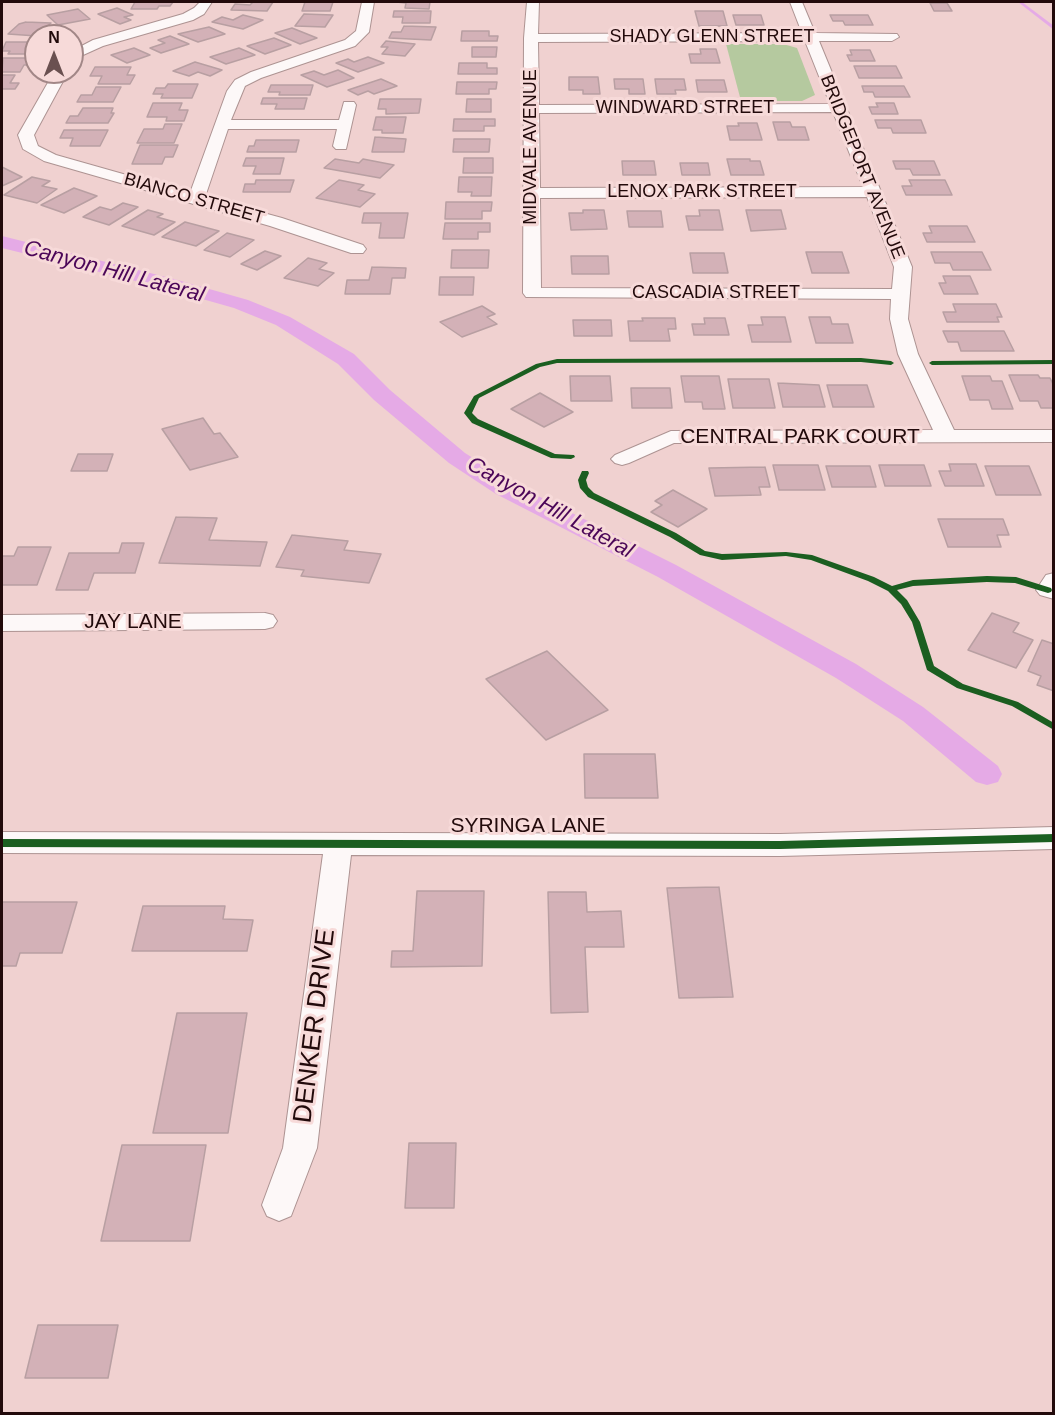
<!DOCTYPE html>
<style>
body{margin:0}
#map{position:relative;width:1055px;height:1415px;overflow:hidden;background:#f0d1d0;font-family:Helvetica,sans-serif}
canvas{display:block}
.frame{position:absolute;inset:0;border:3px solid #220a0b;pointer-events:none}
.north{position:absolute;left:24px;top:24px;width:60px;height:60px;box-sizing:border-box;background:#f7dad9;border:2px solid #a28787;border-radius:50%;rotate:0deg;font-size:16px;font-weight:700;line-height:24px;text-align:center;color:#220a0b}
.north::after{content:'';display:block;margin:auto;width:21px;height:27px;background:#6a5050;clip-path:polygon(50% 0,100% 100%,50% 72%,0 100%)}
</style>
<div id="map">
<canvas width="1055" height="1415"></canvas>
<div class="frame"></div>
<div class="north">N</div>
</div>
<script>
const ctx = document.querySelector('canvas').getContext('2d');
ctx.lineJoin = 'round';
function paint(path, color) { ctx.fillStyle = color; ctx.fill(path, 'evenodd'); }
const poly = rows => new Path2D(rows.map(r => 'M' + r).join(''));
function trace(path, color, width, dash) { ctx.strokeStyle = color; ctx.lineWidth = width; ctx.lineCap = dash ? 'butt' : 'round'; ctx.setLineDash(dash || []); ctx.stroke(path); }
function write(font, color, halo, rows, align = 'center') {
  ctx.font = font + ' Helvetica,sans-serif'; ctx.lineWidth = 6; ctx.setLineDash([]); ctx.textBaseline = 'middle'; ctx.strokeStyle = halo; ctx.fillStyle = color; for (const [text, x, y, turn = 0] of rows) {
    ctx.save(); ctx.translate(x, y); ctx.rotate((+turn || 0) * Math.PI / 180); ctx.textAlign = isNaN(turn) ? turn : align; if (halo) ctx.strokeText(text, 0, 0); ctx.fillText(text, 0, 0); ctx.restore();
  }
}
paint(poly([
 [726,44,783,44,797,48,815,95,802,101,741,101]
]), '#b5c99f');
paint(poly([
 [1018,2,1022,2,1054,26,1054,30,1018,2]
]), '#e5aae6');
paint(poly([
 [2,236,174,279,248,300,290,317,354,354,390,390,465,453,514,484,676,565,856,664,923,707,998,766,1002,774,998,782,987,785,976,782,903,721,836,678,658,577,496,494,449,463,374,400,338,364,276,325,234,308,160,287,2,248,2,236]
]), '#e5aae6');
const building = poly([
 [135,2,173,2,170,6,159,6,157,9,131,9,135,2],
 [253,2,273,2,267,11,231,10,235,4,250,5,253,2],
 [305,2,333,2,330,11,302,11,305,2],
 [396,2,430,2,429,9,405,8,406,3,396,2],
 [930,3,947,3,952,11,934,11,930,3],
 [117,8,133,15,124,17,131,20,120,24,98,14,117,8],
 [78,9,90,19,58,25,47,15,78,9],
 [394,11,431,11,430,23,402,23,403,17,393,17,394,11],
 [695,11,723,11,727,26,699,26,695,11],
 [304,14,333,15,325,27,295,26,304,14],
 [243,15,263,20,243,29,212,22,222,17,233,20,243,15],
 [733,15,761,15,764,25,736,25,733,15],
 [830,15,868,15,873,25,845,25,843,21,833,21,830,15],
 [26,22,51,23,37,36,8,34,19,24,26,22],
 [404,26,436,27,431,40,389,38,392,32,401,32,404,26],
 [209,27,225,34,198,42,178,34,209,27],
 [292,28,317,38,300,44,275,33,292,28],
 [462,31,489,31,489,36,498,36,497,41,461,41,462,31],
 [170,36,189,44,161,53,150,48,165,43,158,40,170,36],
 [274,38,291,45,265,54,247,46,274,38],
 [386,41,415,44,405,56,382,54,388,47,381,47,386,41],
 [6,42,36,42,36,44,30,54,8,54,10,51,2,51,6,42],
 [472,47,497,47,496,57,472,57,472,47],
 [134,48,150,55,127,63,111,55,134,48],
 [239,48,255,55,226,64,210,57,239,48],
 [700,49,716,49,720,63,691,63,689,54,701,54,700,49],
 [850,50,870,50,875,61,850,61,847,55,852,55,850,50],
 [368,57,384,63,358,72,336,63,348,59,354,62,368,57],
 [3,58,34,58,29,65,24,65,20,72,2,72,3,58],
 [195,62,222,70,210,76,198,72,189,76,173,71,195,62],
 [459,63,487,63,487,68,497,68,497,74,458,74,459,63],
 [854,66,896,66,902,78,859,78,854,66],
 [95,67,131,67,127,75,135,75,130,84,98,84,102,76,90,76,95,67],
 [338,70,354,78,327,87,301,75,314,71,324,75,338,70],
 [2,75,15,75,10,83,19,83,15,89,2,89,2,75],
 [569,77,598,77,600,94,583,94,583,90,569,90,569,77],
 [381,79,397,86,374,94,368,91,358,95,348,90,381,79],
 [614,79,643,79,645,94,629,94,629,89,615,89,614,79],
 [655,79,684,79,686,90,675,90,676,94,657,94,655,79],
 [696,80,724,80,727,92,698,92,696,80],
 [457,82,497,82,496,89,489,89,489,94,456,94,457,82],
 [168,84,198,84,192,98,161,98,163,94,153,94,156,88,165,88,168,84],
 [271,85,313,85,310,95,279,95,280,92,268,92,271,85],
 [862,86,904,86,910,97,875,97,873,92,864,92,862,86],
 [96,87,121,87,113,102,77,102,81,95,92,95,96,87],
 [263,98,307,98,304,109,275,109,277,104,261,104,263,98],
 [380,99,421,99,419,113,386,114,386,109,378,109,380,99],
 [467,99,491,99,491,112,466,112,467,99],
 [153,103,182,103,179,110,188,110,184,121,166,121,167,117,147,117,153,103],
 [876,103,894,103,898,114,872,114,869,107,878,107,876,103],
 [83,108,113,108,111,113,114,113,108,123,66,123,70,116,78,116,83,108],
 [376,117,406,117,403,133,382,133,382,130,373,130,376,117],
 [454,119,495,119,495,126,484,126,484,131,453,131,454,119],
 [875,120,921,120,926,133,893,133,891,128,878,128,875,120],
 [773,122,790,122,792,127,805,127,809,140,778,140,773,122],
 [738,123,757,123,762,140,730,140,727,126,739,126,738,123],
 [165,124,182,124,174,143,137,143,144,129,163,129,165,124],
 [64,130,108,130,100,146,70,146,73,138,60,138,64,130],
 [375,137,406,139,404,152,372,152,375,137],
 [454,139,490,139,489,152,453,152,454,139],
 [256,140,299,140,296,152,247,152,249,146,254,146,256,140],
 [140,145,178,145,173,157,165,157,162,164,132,164,140,145],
 [246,158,284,158,280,174,253,174,256,166,243,166,246,158],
 [464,158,493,158,493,173,463,173,464,158],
 [335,159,359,163,363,159,394,165,380,178,324,168,335,159],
 [727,159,750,159,750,161,760,161,764,175,731,175,727,159],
 [622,161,654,161,656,175,623,175,622,161],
 [893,161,934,161,940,175,913,175,910,169,896,169,893,161],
 [680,163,708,163,710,175,682,175,680,163],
 [2,167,22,177,2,186,2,167],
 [32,177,50,181,42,186,57,189,37,203,4,195,32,177],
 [459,177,492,177,491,196,471,196,472,192,458,192,459,177],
 [256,180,294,180,290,192,243,192,245,184,255,184,256,180],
 [339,180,364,185,358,190,375,194,360,207,316,198,339,180],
 [909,180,945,180,952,195,906,195,902,186,912,186,909,180],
 [74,188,97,196,64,213,41,205,74,188],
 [446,202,492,202,491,211,482,211,482,219,445,219,446,202],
 [123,203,138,207,109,225,83,217,100,207,111,210,123,203],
 [148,210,163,214,157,217,175,222,154,235,122,226,148,210],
 [583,210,604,210,607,229,571,230,569,213,583,213,583,210],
 [699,210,719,210,723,230,689,230,686,216,700,216,699,210],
 [746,210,781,210,786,229,751,231,746,210],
 [627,211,661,211,663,227,629,227,627,211],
 [364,213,408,213,404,238,379,238,381,223,362,223,364,213],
 [185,222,219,231,196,246,162,237,185,222],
 [445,223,490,223,490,232,478,232,478,239,443,239,445,223],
 [929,226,967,226,975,242,927,242,923,233,932,233,929,226],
 [227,233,254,240,230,257,204,250,227,233],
 [452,250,489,250,488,268,451,268,452,250],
 [265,251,281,256,257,270,241,264,265,251],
 [806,252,842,252,849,273,812,273,806,252],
 [931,252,982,252,991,270,953,270,950,263,935,263,931,252],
 [690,253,724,253,728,273,693,273,690,253],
 [571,256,608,256,609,274,572,274,571,256],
 [308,258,327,263,319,269,334,273,318,286,284,278,308,258],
 [372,267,406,268,405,278,392,278,390,294,345,294,347,280,369,280,372,267],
 [943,276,970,276,978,294,944,294,939,283,946,283,943,276],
 [440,277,474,277,473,295,439,295,440,277],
 [953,304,996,304,1002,317,997,317,999,322,947,322,943,312,956,312,953,304],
 [482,306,495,314,487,317,497,324,462,337,440,322,482,306],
 [761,317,785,317,791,342,752,342,748,325,763,325,761,317],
 [809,317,830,317,832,324,848,324,853,343,816,343,809,317],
 [642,318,675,318,676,329,668,329,670,341,630,341,628,321,643,321,642,318],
 [704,318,725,318,729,335,694,335,692,324,705,324,704,318],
 [573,320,611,320,612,336,574,336,573,320],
 [943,331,1004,331,1014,351,961,351,958,342,948,342,943,331],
 [1009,375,1038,375,1040,378,1050,378,1054,386,1054,408,1041,408,1038,401,1020,401,1009,375],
 [570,376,610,376,612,401,571,401,570,376],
 [681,376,719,376,725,409,703,409,702,402,685,402,681,376],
 [962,376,990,376,992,381,1002,381,1013,409,992,409,989,400,970,400,962,376],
 [728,379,769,379,775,408,733,408,728,379],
 [778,383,819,385,825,407,783,407,778,383],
 [827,385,867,385,874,407,833,407,827,385],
 [631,388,670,388,672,408,632,408,631,388],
 [540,393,573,412,544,427,511,409,540,393],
 [203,418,214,434,220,433,238,457,190,470,162,429,203,418],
 [78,454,113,454,107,471,71,471,78,454],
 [949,464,976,464,984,486,945,486,939,471,951,471,949,464],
 [773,465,818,465,825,490,779,490,773,465],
 [879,465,924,465,931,486,885,486,879,465],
 [826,466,870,466,876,487,832,487,826,466],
 [985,466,1029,466,1041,495,996,495,985,466],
 [765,467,770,487,759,487,761,495,715,496,709,468,765,467],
 [673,490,707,509,678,527,651,512,662,505,655,501,673,490],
 [176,517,217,518,209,540,267,542,260,566,159,563,176,517],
 [938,519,1003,519,1009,535,997,535,1001,547,948,547,938,519],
 [292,535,348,541,344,550,381,554,369,583,301,576,304,570,276,567,292,535],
 [122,543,144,543,135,573,94,573,88,590,56,590,69,553,119,553,122,543],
 [18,547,51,547,37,585,2,585,2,556,14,556,18,547],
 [992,613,1019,623,1013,632,1033,640,1016,668,968,650,992,613],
 [1042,640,1054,644,1054,691,1037,685,1041,676,1028,671,1042,640],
 [547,651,608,710,546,740,486,679,547,651],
 [584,754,655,754,658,798,585,798,584,754],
 [719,887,733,997,679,998,667,888,719,887],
 [417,891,484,891,482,966,391,967,392,951,413,951,417,891],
 [548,892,586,892,587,912,621,911,624,947,585,947,588,1012,551,1013,548,892],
 [2,902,77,902,62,953,20,953,16,966,2,966,2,902],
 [143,906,225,906,223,919,253,920,247,951,132,951,143,906],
 [177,1013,247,1013,228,1133,153,1133,177,1013],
 [409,1143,456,1143,454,1208,405,1208,409,1143],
 [122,1145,206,1145,190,1241,101,1241,122,1145],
 [38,1325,118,1325,108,1378,25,1378,38,1325]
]);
paint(building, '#d3b1b7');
trace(building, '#b89fa2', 1.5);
const minor = poly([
 [200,2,212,2,204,14,193,20,103,46,72,60,72,51,93,40,183,14,194,8,200,2],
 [362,2,374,2,369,32,355,46,261,78,245,86,231,120,339,120,344,102,354,102,356,105,346,149,336,149,333,146,337,129,228,129,205,197,282,218,363,245,366,249,363,253,351,253,270,226,44,161,23,149,18,135,54,72,68,72,34,135,38,146,56,155,190,193,227,91,235,80,251,72,345,40,356,31,362,2],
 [527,2,539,2,538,34,802,33,790,2,802,2,815,33,897,34,899,37,892,41,819,41,912,267,908,319,918,354,954,430,1054,430,1054,442,674,443,629,463,622,465,615,463,611,459,615,455,671,431,933,430,898,354,890,319,891,299,526,297,523,293,524,38,527,2],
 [805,41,830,104,539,105,538,42,805,41],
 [833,112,863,187,540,188,539,113,833,112],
 [867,197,894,267,892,289,541,288,540,198,867,197],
 [1054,573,1054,599,1040,595,1036,590,1046,575,1054,573],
 [265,613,273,615,277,621,273,627,265,629,2,631,2,615,265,613],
 [1054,827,1054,849,780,856,351,855,317,1148,291,1216,279,1221,267,1216,262,1205,283,1148,323,854,2,853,2,832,780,834,1054,827]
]);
trace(minor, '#ad9392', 2);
paint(minor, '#fdf8f8');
paint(poly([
 [861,358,891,361,894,363,891,365,861,362,557,363,540,367,479,398,472,413,478,419,555,454,574,455,575,457,571,459,551,458,472,423,464,413,474,396,536,364,557,359,861,358],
 [1054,360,1054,364,932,365,929,363,932,361,1054,360],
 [582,471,588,471,589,473,586,480,588,487,594,493,676,533,705,551,722,554,786,552,812,555,874,577,892,586,913,580,987,576,1016,577,1051,588,1052,590,1051,592,1048,593,1015,583,987,582,913,586,897,590,907,600,920,622,934,666,963,684,1018,702,1054,723,1054,730,1012,706,957,688,927,670,912,622,901,604,888,591,868,581,811,560,786,556,722,560,700,555,670,537,588,497,580,488,578,480,582,471],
 [1054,834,1054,842,780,849,2,847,2,839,780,841,1054,834]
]), '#1b5e20');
write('18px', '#220a0b', '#f7dad9', [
 ["SHADY GLENN STREET",712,37],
 ["WINDWARD STREET",685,108],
 ["MIDVALE AVENUE",531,147,-90],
 ["BRIDGEPORT AVENUE",862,167,68],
 ["LENOX PARK STREET",702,192],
 ["BIANCO STREET",194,199,16],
 ["CASCADIA STREET",716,293]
]);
write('21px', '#220a0b', '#f7dad9', [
 ["CENTRAL PARK COURT",800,437],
 ["JAY LANE",133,622],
 ["SYRINGA LANE",528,826]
]);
write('italic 22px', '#4b0658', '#f7dad9', [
 ["Canyon Hill Lateral",114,272,15],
 ["Canyon Hill Lateral",550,508,29]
]);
write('26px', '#220a0b', '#f7dad9', [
 ["DENKER DRIVE",315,1026,-83]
]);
</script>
